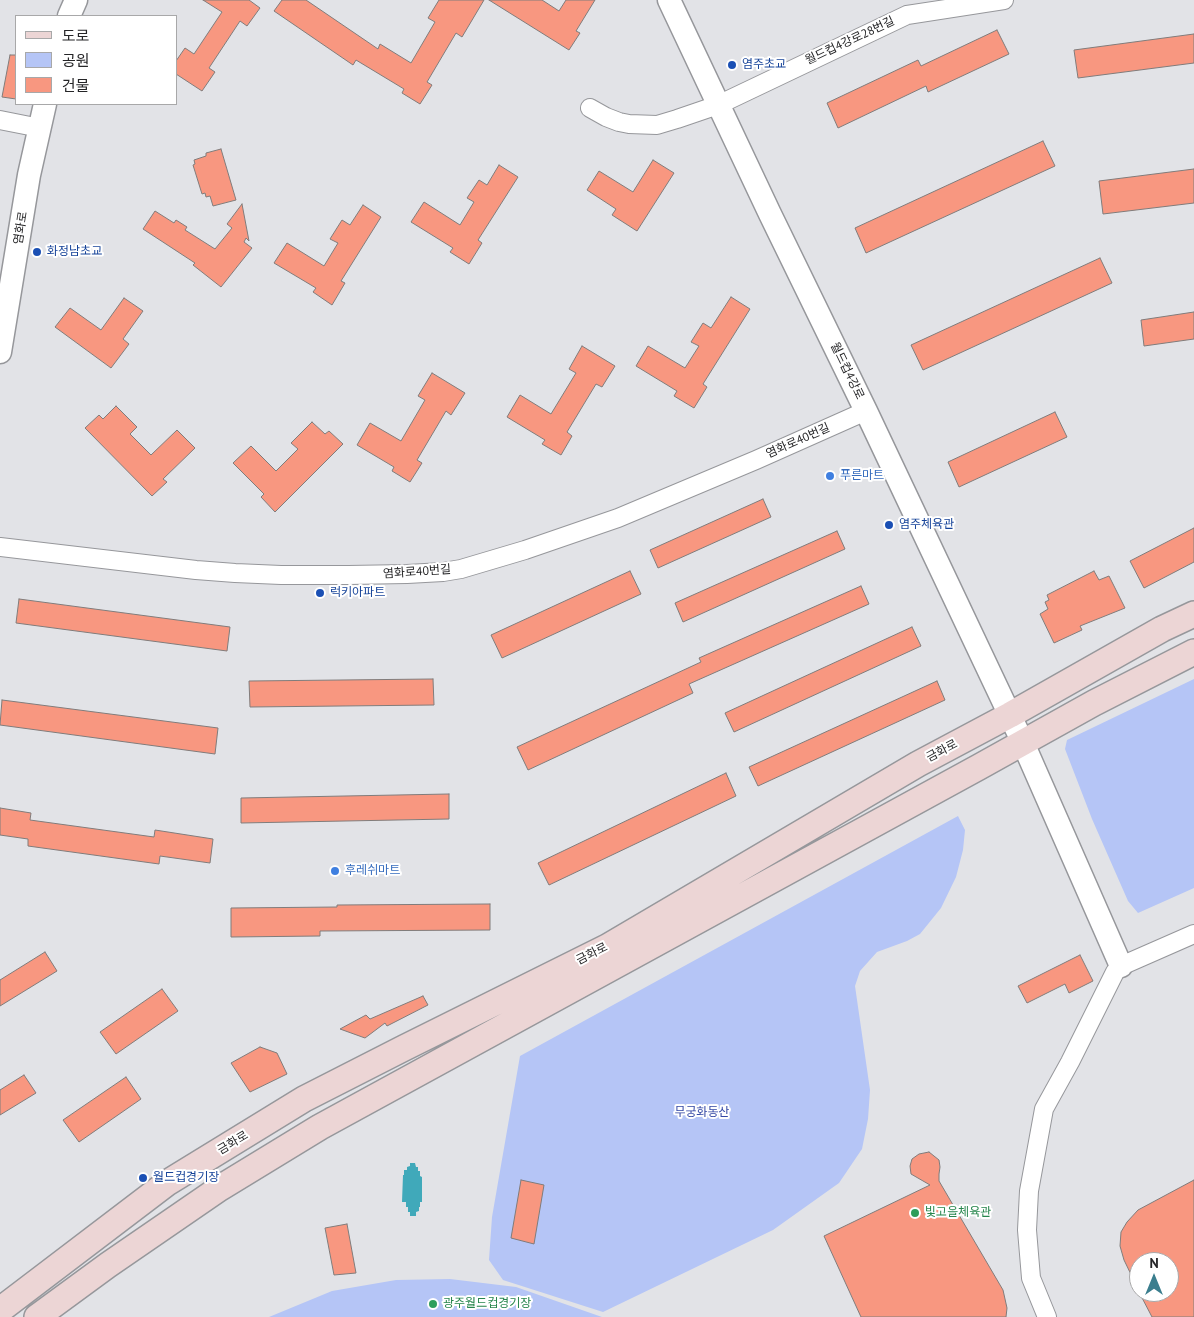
<!DOCTYPE html>
<meta charset="utf-8">
<style>
body{margin:0}
#map{position:relative;width:1194px;height:1317px;overflow:hidden;background:#e2e3e7;font-family:"PT Sans","Noto Sans KR",sans-serif}
canvas{display:block}
.legend{position:absolute;left:15px;top:15px;width:162px;height:90px;box-sizing:border-box;background:#fff;border:1px solid #a8a8a9;margin:0;padding:6px 9px;list-style:none;font-size:15px;color:#252527}
.legend li{display:flex;align-items:center;gap:10px;height:25px}
.legend b{width:25px;border:1px solid #a8a8a9}
.north{position:absolute;left:1129px;top:1252px;width:50px;height:50px;box-sizing:border-box;background:#fff;border:1px solid #a8a8a9;border-radius:50%;rotate:0deg;font-size:14px;font-weight:700;line-height:20px;text-align:center;color:#252527}
.north::after{content:'';display:block;margin:auto;width:18px;height:22px;background:#3b7e8e;clip-path:polygon(50% 0,100% 100%,50% 72%,0 100%)}
</style>
<div id="map">
<canvas width="1194" height="1317"></canvas>
<ul class="legend">
<li><b style="height:6px;background:#ecd5d5"></b>도로</li>
<li><b style="height:14px;background:#b5c5f6"></b>공원</li>
<li><b style="height:14px;background:#f89780"></b>건물</li>
</ul>
<div class="north">N</div>
</div>
<script>
const ctx = document.querySelector('canvas').getContext('2d');
ctx.lineJoin = 'round';
function paint(path, color) { ctx.fillStyle = color; ctx.fill(path, 'evenodd'); }
const poly = rows => new Path2D(rows.map(r => 'M' + r).join(''));
function trace(path, color, width, dash) { ctx.strokeStyle = color; ctx.lineWidth = width; ctx.lineCap = dash ? 'butt' : 'round'; ctx.setLineDash(dash || []); ctx.stroke(path); }
function write(font, color, halo, rows, align = 'center') {
  ctx.font = font + ' "PT Sans","Noto Sans KR",sans-serif'; ctx.lineWidth = 4; ctx.setLineDash([]); ctx.textBaseline = 'middle'; ctx.strokeStyle = halo; ctx.fillStyle = color; for (const [text, x, y, turn = 0] of rows) {
    ctx.save(); ctx.translate(x, y); ctx.rotate((+turn || 0) * Math.PI / 180); ctx.textAlign = isNaN(turn) ? turn : align; if (halo) ctx.strokeText(text, 0, 0); ctx.fillText(text, 0, 0); ctx.restore();
  }
}
paint(poly([
 [1194,679,1194,888,1138,913,1128,901,1092,819,1065,749,1067,740],
 [958,816,965,830,963,850,956,877,941,908,920,934,907,941,877,952,860,971,855,986,870,1090,868,1119,862,1149,839,1183,773,1230,603,1312,503,1280,489,1260,492,1217,520,1056],
 [450,1279,516,1287,602,1317,269,1317,332,1291,396,1280]
]), '#b5c5f6');
paint(poly([
 [410,1163,415,1163,416,1167,418,1167,418,1171,420,1171,420,1176,422,1177,422,1202,420,1202,420,1207,419,1207,419,1211,416,1212,416,1216,410,1216,410,1212,408,1212,408,1207,406,1207,406,1202,402,1202,403,1175,404,1175,404,1170,407,1170,407,1167,410,1166]
]), '#40a9ba');
const building = poly([
 [203,0,249,0,260,8,247,26,240,21,209,68,215,72,202,91,176,74,176,61,185,48,194,54,222,12,203,0],
 [282,0,306,0,378,49,380,44,411,63,435,22,428,18,439,0,484,0,462,37,456,33,427,82,432,85,420,104,402,93,404,89,356,60,353,65,274,11,282,0],
 [489,0,542,0,559,11,566,0,595,0,576,31,580,33,569,50,489,0],
 [997,30,1009,54,928,92,926,86,838,128,827,103,918,60,921,66,997,30],
 [1194,34,1194,63,1078,78,1074,50,1194,34],
 [10,55,16,55,16,99,2,97,10,55],
 [1043,141,1055,166,866,253,855,228,1043,141],
 [221,149,236,200,213,206,210,196,206,197,205,193,202,194,193,165,195,164,194,160,206,156,206,153,221,149],
 [653,160,674,173,637,231,612,215,616,209,587,190,599,171,633,192,653,160],
 [499,165,518,177,478,240,482,243,469,264,450,252,453,248,411,222,424,202,460,225,474,202,467,198,479,180,487,185,499,165],
 [1194,169,1194,203,1103,214,1099,181,1194,169],
 [242,204,249,241,246,238,244,242,252,248,221,287,193,265,195,263,143,229,155,211,174,223,176,220,187,227,185,230,215,249,232,228,227,224,242,204],
 [363,205,381,217,341,281,345,283,332,305,313,292,316,288,274,263,287,243,324,266,338,243,330,239,342,220,350,225,363,205],
 [1100,258,1112,283,923,370,911,345,1100,258],
 [731,297,750,309,703,384,707,387,694,408,674,396,677,391,636,366,648,346,685,368,699,346,691,342,703,323,711,328,731,297],
 [124,298,143,311,123,339,129,344,111,368,55,327,70,308,101,330,124,298],
 [1194,312,1194,339,1144,346,1141,320,1194,312],
 [582,346,615,366,602,387,596,384,567,432,572,436,561,455,542,444,545,440,507,417,520,395,551,414,576,373,569,369,582,346],
 [432,373,465,393,451,415,446,411,417,460,422,463,410,482,392,471,394,467,357,445,370,423,401,441,425,400,418,396,432,373],
 [116,406,137,427,130,434,151,455,177,430,195,448,163,479,167,482,152,496,85,428,99,415,103,419,116,406],
 [1055,412,1067,437,959,487,948,462,1055,412],
 [312,422,325,434,329,431,343,444,275,512,261,497,264,494,233,463,251,446,276,471,298,449,291,443,312,422],
 [763,499,771,517,658,568,650,550,763,499],
 [1194,528,1194,562,1144,588,1130,561,1194,528],
 [837,531,845,549,683,622,675,603,837,531],
 [630,571,641,594,502,658,491,635,630,571],
 [1094,571,1099,580,1109,576,1125,608,1080,626,1082,630,1054,643,1040,614,1048,609,1045,602,1049,600,1047,595,1094,571],
 [861,586,869,604,689,684,693,693,528,770,517,747,701,662,699,658,861,586],
 [19,599,230,627,227,651,16,623,19,599],
 [912,627,921,646,734,732,725,713,912,627],
 [433,679,434,705,250,707,249,681,433,679],
 [937,681,945,700,758,786,749,767,937,681],
 [2,700,218,728,215,754,0,725,2,700],
 [726,773,736,796,549,885,538,863,726,773],
 [449,794,449,819,241,823,241,798,449,794],
 [0,808,31,813,30,820,154,837,155,830,213,839,210,863,160,856,159,864,28,846,28,839,0,835,0,808],
 [490,904,490,930,320,931,320,936,231,937,231,908,337,907,337,905,490,904],
 [45,952,57,971,0,1006,0,980,45,952],
 [1080,955,1093,981,1069,993,1065,984,1027,1003,1018,986,1080,955],
 [162,989,178,1011,116,1054,100,1032,162,989],
 [423,996,428,1005,387,1026,385,1023,365,1038,340,1029,366,1015,370,1019,423,996],
 [260,1047,277,1053,287,1074,250,1092,231,1063,260,1047],
 [24,1075,36,1093,0,1115,0,1090,24,1075],
 [126,1077,141,1099,79,1142,63,1120,126,1077],
 [929,1152,939,1160,940,1167,939,1174,939,1181,1003,1290,1007,1308,1006,1317,861,1317,824,1236,930,1185,911,1174,910,1166,912,1159,919,1154,929,1152],
 [521,1180,544,1185,534,1244,511,1238,521,1180],
 [1194,1180,1194,1317,1152,1317,1139,1292,1169,1292,1169,1262,1139,1262,1139,1291,1124,1260,1120,1246,1121,1232,1127,1222,1138,1210,1194,1180],
 [347,1224,356,1273,334,1275,325,1228,347,1224]
]);
paint(building, '#f89780');
trace(building, '#807c7b', 1);
const minor = poly([
 [590,108,606,117,619,122,629,124,657,125,677,119,718,105,907,15,1004,0],
 [0,120,40,128],
 [0,547,196,570,235,573,281,575,348,575,407,574,443,572,461,569,525,550,618,518,756,460,866,411],
 [1047,1317,1031,1278,1027,1230,1029,1191,1044,1109,1070,1062,1115,972,1121,966,1194,934]
]);
const tertiary = poly([
 [669,0,770,214,866,411,1023,743,1121,966],
 [69,16,76,0],
 [0,352,29,175,45,104]
]);
const secondary = poly([
 [0,1310,167,1183,304,1099,404,1048,607,947,918,764,1010,715,1162,629,1194,614],
 [37,1317,108,1265,220,1188,320,1127,979,767,1094,703,1194,652]
]);
trace(minor, '#96979b', 20);
trace(tertiary, '#96979b', 25);
trace(secondary, '#96979b', 28);
trace(minor, '#fff', 18);
trace(tertiary, '#fff', 22);
trace(secondary, '#ecd5d5', 25);
for (const [x, y, r, color] of [
 [732,65,5,"#1a4fb4"],
 [37,252,5,"#1a4fb4"],
 [830,476,5,"#3f7fe0"],
 [889,525,5,"#1a4fb4"],
 [320,593,5,"#1a4fb4"],
 [335,871,5,"#3f7fe0"],
 [143,1178,5,"#1a4fb4"],
 [915,1213,5,"#2e9e5b"],
 [433,1304,5,"#2e9e5b"]
]) { const dot = new Path2D(); dot.arc(x, y, r, 0, 2 * Math.PI); ctx.fillStyle = color; ctx.fill(dot); trace(dot, '#fff', 2); }
write('12px', '#252527', '#fff', [
 ["월드컵4강로28번길",850,41,-25],
 ["염화로",21,228,-81],
 ["월드컵4강로",847,371,64],
 ["염화로40번길",798,441,-24],
 ["염화로40번길",417,572,-4],
 ["금화로",942,751,-28],
 ["금화로",592,954,-27],
 ["금화로",233,1143,-31]
]);
write('12px', '#164399', '#fff', [
 ["염주초교",742,65],
 ["화정남초교",47,252],
 ["염주체육관",899,525],
 ["럭키아파트",330,593],
 ["월드컵경기장",153,1178]
], 'left');
write('12px', '#366cbe', '#fff', [
 ["푸른마트",840,476],
 ["후레쉬마트",345,871]
], 'left');
write('12px', '#3347a4', '#fff', [
 ["무궁화동산",702,1113]
]);
write('12px', '#27864d', '#fff', [
 ["빛고을체육관",925,1213],
 ["광주월드컵경기장",443,1304]
], 'left');
</script>
